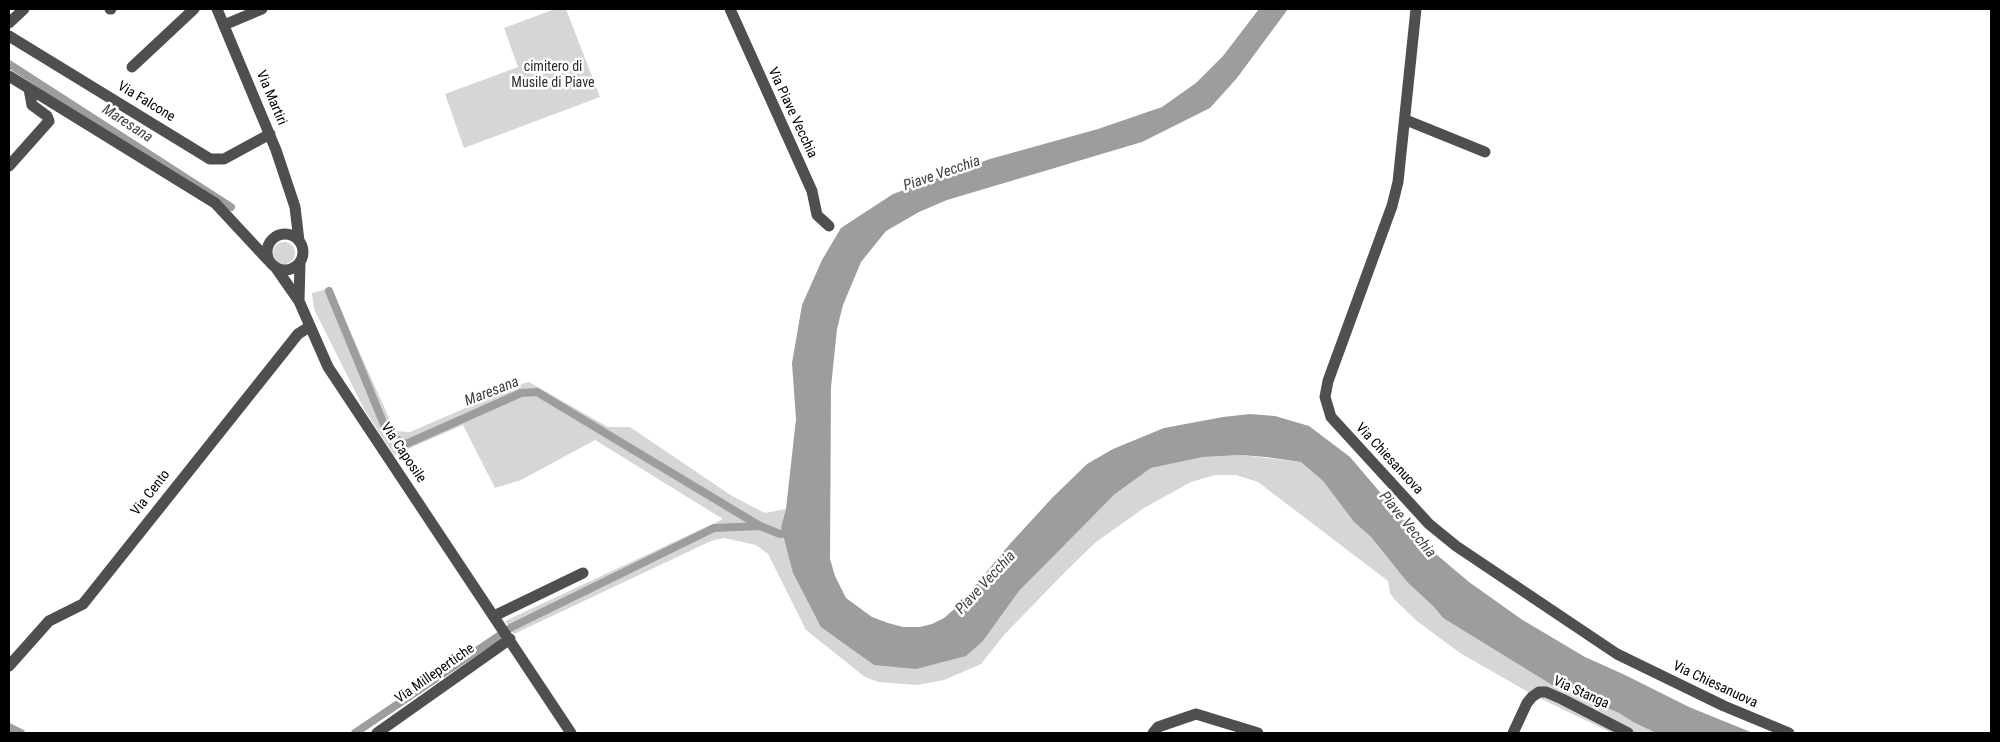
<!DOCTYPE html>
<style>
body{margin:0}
#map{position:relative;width:2000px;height:742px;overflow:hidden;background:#fff;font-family:"Roboto Condensed",sans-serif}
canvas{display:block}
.frame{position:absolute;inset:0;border:10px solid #000;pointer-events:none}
</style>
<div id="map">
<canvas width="2000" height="742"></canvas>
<div class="frame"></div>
</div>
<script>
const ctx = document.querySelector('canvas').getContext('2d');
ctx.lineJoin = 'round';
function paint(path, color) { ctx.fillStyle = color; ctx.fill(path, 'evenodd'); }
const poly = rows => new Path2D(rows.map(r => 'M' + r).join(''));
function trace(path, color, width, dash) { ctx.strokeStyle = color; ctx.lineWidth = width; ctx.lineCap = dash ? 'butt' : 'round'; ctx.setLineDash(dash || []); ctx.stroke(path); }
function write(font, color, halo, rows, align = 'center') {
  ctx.font = font + ' "Roboto Condensed",sans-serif'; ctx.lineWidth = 5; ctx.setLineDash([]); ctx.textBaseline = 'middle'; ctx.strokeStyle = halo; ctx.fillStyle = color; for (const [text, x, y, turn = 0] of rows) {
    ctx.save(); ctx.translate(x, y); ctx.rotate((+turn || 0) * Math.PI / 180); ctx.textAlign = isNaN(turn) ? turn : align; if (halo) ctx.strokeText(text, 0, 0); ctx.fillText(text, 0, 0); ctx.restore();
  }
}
paint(poly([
 [555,9,566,9,600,97,464,148,445,94,518,67,504,28],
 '273 253a11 11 0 1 1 22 0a11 11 0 1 1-22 0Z',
 [327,289,332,291,395,431,410,432,521,384,529,382,608,427,630,427,732,496,765,513,786,509,781,527,858,653,874,665,983,641,1019,591,1115,494,1151,468,1203,457,1241,455,1301,462,1323,481,1354,522,1371,537,1408,583,1433,606,1443,618,1552,685,1619,713,1633,722,1656,733,1612,733,1537,697,1460,653,1417,621,1395,600,1390,593,1388,581,1258,482,1236,475,1215,475,1191,482,1144,508,1096,542,1065,572,1004,635,981,664,944,680,917,685,878,682,865,677,806,630,768,554,756,545,724,538,711,541,514,634,505,621,723,519,595,440,521,480,495,488,463,425,394,455,365,411,314,309,312,293]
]), '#d6d6d6');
paint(poly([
 [1259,9,1288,9,1237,78,1210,108,1142,142,947,200,919,212,886,231,861,262,843,305,837,329,831,387,830,559,835,576,846,598,872,617,888,623,903,627,920,627,932,624,944,618,960,604,1009,545,1052,498,1087,464,1113,449,1164,428,1223,417,1250,414,1275,416,1309,426,1350,457,1424,544,1469,582,1521,619,1585,657,1625,675,1689,707,1753,733,1656,733,1633,722,1619,713,1552,685,1443,618,1433,606,1408,583,1371,537,1354,522,1323,481,1301,462,1266,457,1241,455,1203,457,1151,468,1115,494,1019,591,983,641,966,656,916,669,874,665,821,627,793,573,781,527,786,509,796,419,792,363,802,305,822,260,841,228,893,194,990,159,1098,129,1162,107,1196,83,1223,56]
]), '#9d9d9d');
trace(poly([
 [9,64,231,207],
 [329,291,385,427,396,439,406,444,521,393,537,392,760,526],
 [9,727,21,733],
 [355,733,512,627,714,528,760,526,780,534,792,533]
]), '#9d9d9d', 8);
trace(poly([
 [110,9,111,9],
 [217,9,276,150,295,207,299,241],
 [730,9,812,191,817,215,829,226],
 [1416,9,1398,182,1392,206,1328,381,1325,397,1331,417,1429,524,1456,546,1617,654,1724,706,1789,733],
 [9,23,24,9],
 [224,25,262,9],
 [9,36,210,159,224,159,270,134],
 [132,67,194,9],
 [9,76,215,203,268,260],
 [1406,120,1485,152],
 [9,166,49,121,47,116,32,105,29,89],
 '267 252a18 18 0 1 1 36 0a18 18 0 1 1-36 0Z',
 [276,268,299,301,328,367,571,733],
 [299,301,300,262],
 [494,616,583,573],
 [9,666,49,621,83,604,298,334,309,327],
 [377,733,510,639],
 [1153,733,1158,727,1196,714,1258,733],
 [1513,733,1527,703,1532,697,1539,692,1546,692,1562,699,1628,733]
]), '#4f4f4f', 11);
write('14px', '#2d2d2d', '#fff', [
 ["cimitero di",553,67],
 ["Musile di Piave",553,83]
]);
write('14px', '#000', '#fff', [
 ["Via Martiri",271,98,67],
 ["Via Falcone",146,102,31],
 ["Via Piave Vecchia",792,113,65],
 ["Via Caposile",403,453,56],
 ["Via Chiesanuova",1389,459,47],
 ["Via Cento",151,493,-52],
 ["Via Millepertiche",435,674,-35],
 ["Via Chiesanuova",1715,685,25],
 ["Via Stanga",1581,693,24]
]);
write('italic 15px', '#3e3e3e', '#fff', [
 ["Maresana",127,124,33],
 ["Piave Vecchia",942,174,-19],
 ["Maresana",492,392,-21],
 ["Piave Vecchia",1407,525,51],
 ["Piave Vecchia",986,583,-47]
]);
</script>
